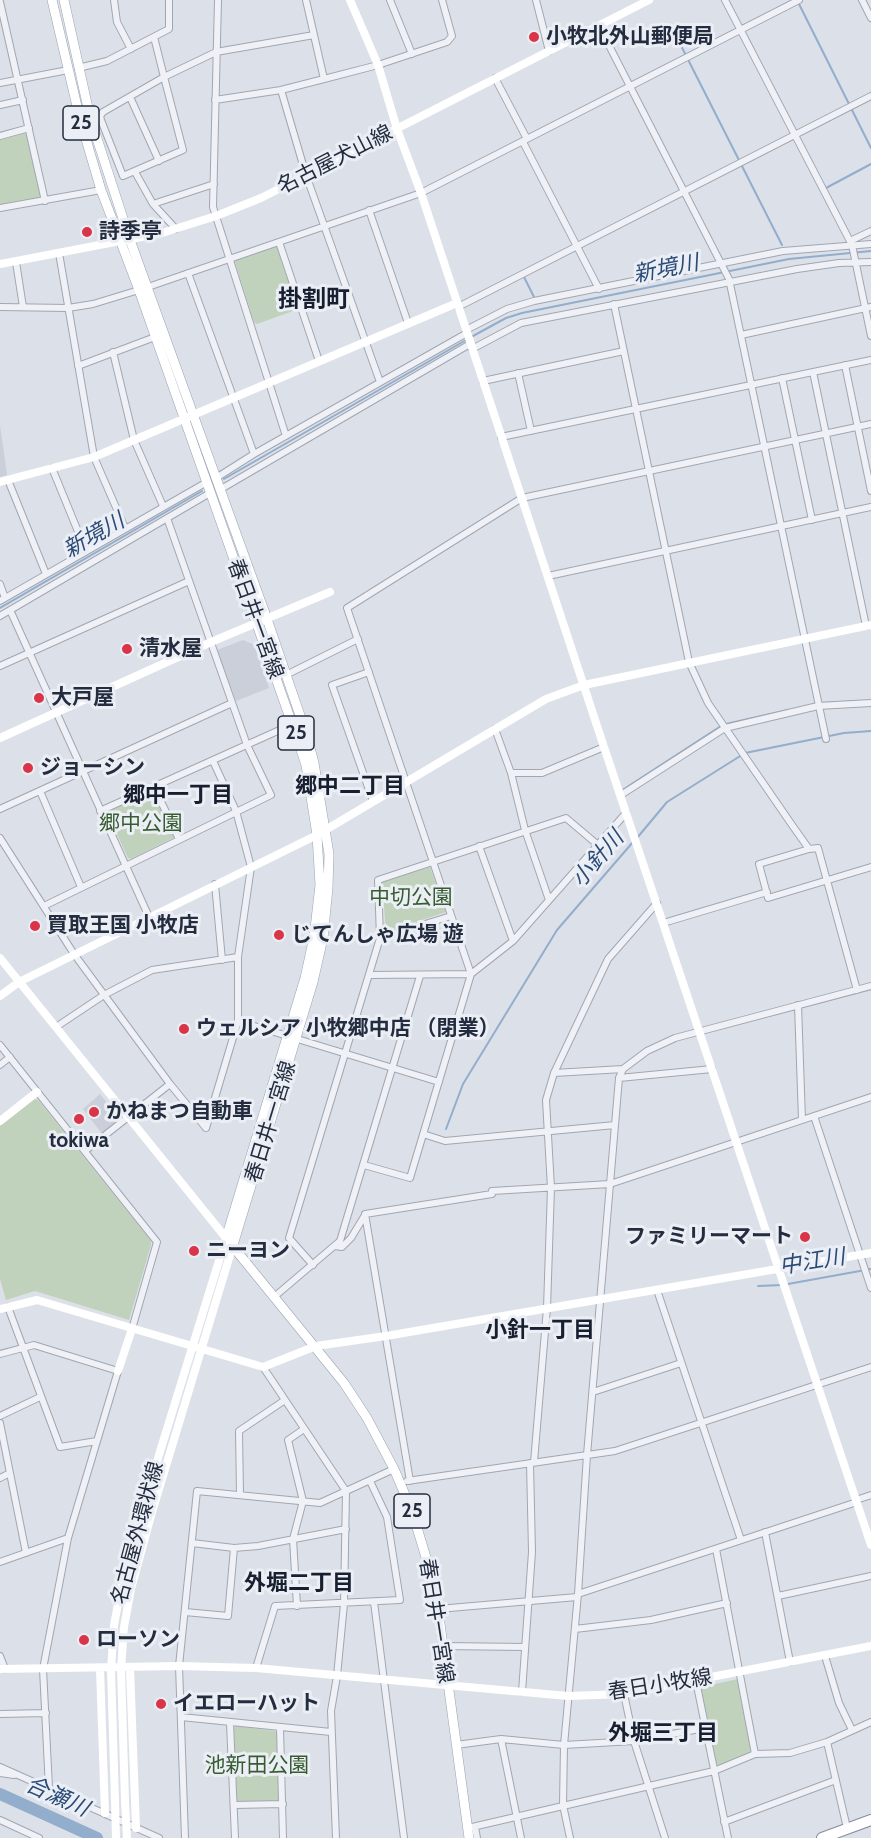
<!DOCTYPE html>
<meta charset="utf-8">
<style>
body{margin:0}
canvas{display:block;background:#dce0e8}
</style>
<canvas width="871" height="1838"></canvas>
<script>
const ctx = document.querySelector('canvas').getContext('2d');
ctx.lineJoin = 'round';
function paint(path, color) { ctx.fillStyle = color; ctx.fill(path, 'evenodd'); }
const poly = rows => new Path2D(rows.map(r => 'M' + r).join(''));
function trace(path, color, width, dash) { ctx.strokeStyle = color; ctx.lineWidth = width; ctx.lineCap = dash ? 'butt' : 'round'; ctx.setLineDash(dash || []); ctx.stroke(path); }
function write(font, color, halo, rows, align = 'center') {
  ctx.font = font + ' Cabin,"Noto Sans JP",sans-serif'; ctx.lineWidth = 6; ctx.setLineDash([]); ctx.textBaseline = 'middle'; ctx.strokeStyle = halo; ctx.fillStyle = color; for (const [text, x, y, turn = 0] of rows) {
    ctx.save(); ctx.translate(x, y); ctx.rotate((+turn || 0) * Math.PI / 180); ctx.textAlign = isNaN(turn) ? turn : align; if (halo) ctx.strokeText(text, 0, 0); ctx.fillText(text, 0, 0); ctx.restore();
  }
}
paint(poly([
 [0,425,7,475,0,477],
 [243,640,255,645,269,688,236,701,217,650],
 [100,1094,119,1118,117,1124,103,1135,83,1109]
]), '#cacfda');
paint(poly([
 [24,133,28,135,41,196,40,198,0,205,0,140],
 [276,245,298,307,296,310,257,324,254,322,235,262,236,259],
 [152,791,155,792,175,836,173,838,131,859,128,858,107,813,109,810],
 [430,867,446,912,386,932,382,882],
 [34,1099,38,1100,151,1241,151,1245,129,1320,35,1291,6,1300,0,1279,0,1126],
 [738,1679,751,1749,750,1752,719,1765,716,1764,701,1687],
 [236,1726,275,1731,277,1733,280,1800,278,1802,239,1804,237,1802,234,1728]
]), '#c1d2bc');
trace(poly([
 [799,4,871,148],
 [670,24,782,245],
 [826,188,871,164],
 [524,277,534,297],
 [473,336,506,318,522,313,789,259,871,251],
 [224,479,466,340],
 [0,608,202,491],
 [821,703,860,701],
 [726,724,788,710],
 [624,789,721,726],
 [637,838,667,802,745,753,844,733,871,731],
 [446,1129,463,1084,557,930,633,842],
 [788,1284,871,1269],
 [758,1286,782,1285]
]), '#93adcc', 2);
trace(poly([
 [0,1794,97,1838]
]), '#93adcc', 12);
const street = poly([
 [114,0,117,22,131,49],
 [218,0,213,207,286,436],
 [306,0,324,79],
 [390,0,412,54],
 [536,0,549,51],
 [725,0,852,245,871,336],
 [862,0,871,18],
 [0,2,45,201],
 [599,26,729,279,826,739],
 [154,37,164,77,183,150,123,176,101,120,100,116,103,112,164,77,216,52,314,35],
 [78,68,107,61,169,29,169,0],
 [495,78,527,139],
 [0,83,68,70],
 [281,90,306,175,380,382],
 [130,97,159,161],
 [215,100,281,90,324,79,378,65,447,42,452,36,442,0],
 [0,105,23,100],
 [0,136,29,128],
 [523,142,599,289],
 [135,172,153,204,176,229],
 [153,204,214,184],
 [0,208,101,190],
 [369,210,408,323],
 [850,241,871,231],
 [279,242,319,361],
 [59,253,94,457,125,528],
 [16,262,23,307],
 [188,273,254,454],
 [148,287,421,193,799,0],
 [614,304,689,662,708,703,792,825,809,849,818,848,857,990],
 [0,307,68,308,93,304,139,290],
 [458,307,871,96],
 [466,330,507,309,534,301,783,251,871,244],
 [741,335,871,307],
 [472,349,521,323,797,269,839,263,871,262],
 [113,352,134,440,163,506],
 [845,365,871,491],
 [78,366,155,337],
 [813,372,866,626],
 [518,373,531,431],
 [782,378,812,520],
 [483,381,624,351],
 [501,437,871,360],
 [52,468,86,551],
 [216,478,254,454,467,333],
 [8,480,46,574],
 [221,489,470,344],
 [548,576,871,507],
 [0,584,5,598],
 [0,601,207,482],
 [10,610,149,917],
 [0,616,210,493],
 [0,666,189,581],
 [369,672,332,685,373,801],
 [286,675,358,639],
 [495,729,511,773,525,830,549,900],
 [511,773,542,773,604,747],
 [154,787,179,839],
 [40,791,81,887],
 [621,795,725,728,818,706,871,703],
 [0,809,232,703],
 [100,811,293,724],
 [0,838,74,954,170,1084,206,1128],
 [479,846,513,941],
 [809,849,759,864,768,898,871,867],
 [215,884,222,960],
 [44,906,271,795,247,745,167,518],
 [663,923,767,892],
 [380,938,451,916],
 [370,975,471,974,513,941,626,813],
 [798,1005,802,1120],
 [238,1021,439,1082],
 [56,1027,104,995,152,970,238,957],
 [0,1045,157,1242,132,1329],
 [0,1065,10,1057],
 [554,1073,623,1069],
 [619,1078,712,1069],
 [814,1116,871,1288],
 [206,1128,238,1021,238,957,251,867,236,811,213,761],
 [423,1134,445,1141,615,1125],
 [85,1151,170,1084],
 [364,1165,410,1178,471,974,347,608,522,498,871,424],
 [335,1246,342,1247,351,1238,365,1215],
 [313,1265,289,1238,380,938,378,880,566,818,598,845],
 [657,1290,741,1540],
 [274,1297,340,1241,420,976],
 [8,1307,60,1447,97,1441],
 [0,1354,34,1345,118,1371,68,1538,43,1669,49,1788],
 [263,1367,346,1491,344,1604,337,1676,331,1711,336,1838],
 [593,1392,681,1363],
 [0,1416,40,1397],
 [0,1423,26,1553],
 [534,1462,547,1308,551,1188,546,1100,554,1073,608,959,657,903],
 [0,1478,10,1473],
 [407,1481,615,1451,871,1367],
 [410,1481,365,1214,492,1194,492,1191,610,1184,871,1097],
 [240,1495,239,1431,285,1400],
 [856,1500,871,1495],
 [765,1532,790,1662],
 [192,1543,234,1548,258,1546,346,1529],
 [716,1549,755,1754],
 [0,1562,68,1538],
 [578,1594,857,1502],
 [778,1596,871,1576],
 [374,1602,404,1838],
 [297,1606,293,1539,303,1501,288,1440,304,1429],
 [438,1609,577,1597],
 [185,1612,228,1616,234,1548],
 [575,1629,651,1620,727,1603],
 [442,1646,525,1647],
 [0,1656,5,1669],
 [825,1656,839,1703,852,1730],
 [256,1668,275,1606,400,1600,387,1517,370,1481],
 [696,1681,728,1838],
 [522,1692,532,1552,530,1463],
 [624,1694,634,1741,665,1838],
 [0,1714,46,1713],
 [181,1717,331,1732],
 [230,1723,235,1838],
 [280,1728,283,1838],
 [827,1742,847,1828],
 [456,1745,501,1739],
 [0,1767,159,1838],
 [0,1773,14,1775],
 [234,1805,283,1804],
 [0,1820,39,1838],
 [724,1822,836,1780],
 [475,1827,477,1838],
 [468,1828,714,1771,755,1754,790,1753,827,1742,871,1722],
 [185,1838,179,1666,197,1491,320,1503,394,1469],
 [521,1838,501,1739,564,1745,634,1741,705,1728],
 [570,1838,563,1805,564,1745,578,1594,587,1455,619,1078,623,1069,647,1051,675,1038,871,986]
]);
const primary = poly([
 [52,0,80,119,101,190,139,290,297,738,306,765,317,835,320,885,314,937,305,978,226,1238,344,1383,367,1418,394,1469,412,1511,431,1574,438,1609,469,1838],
 [64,0,90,117,130,240,267,619,306,733,314,763,329,854,328,888,323,938,313,982,233,1245]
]);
const highway = poly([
 [822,1838,871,1820]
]);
trace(street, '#a1a7b2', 8);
trace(primary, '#9aa4b4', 10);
trace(highway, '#828da0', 12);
trace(street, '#eff1f6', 6);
trace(poly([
 [350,0,378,65,397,129,421,193,604,747,871,1545],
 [0,264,162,233,216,216,261,198,649,0],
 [0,482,94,457,457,303],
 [0,738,211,642,330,592],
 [0,958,226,1238,142,1510,121,1588,114,1625,111,1669,115,1801],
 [0,996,19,982,317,835,546,699,584,685,871,625],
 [0,1121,37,1092],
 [0,1309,37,1300,263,1367,316,1346,386,1336,871,1253],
 [118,1371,132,1329],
 [130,1668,136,1828],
 [0,1669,179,1666,256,1668,568,1696,624,1694,871,1646],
 [100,1669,105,1813],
 [125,1801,121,1669,124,1627,131,1589,152,1512,233,1245]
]), '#fff', 8);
trace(primary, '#fff', 9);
trace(highway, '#fff', 10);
trace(poly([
 [115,1801,116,1838],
 [125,1801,127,1838]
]), '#fff', 8);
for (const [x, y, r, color] of [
 [534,37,6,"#da3448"],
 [87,232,6,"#da3448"],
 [127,649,6,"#da3448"],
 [39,698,6,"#da3448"],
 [28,768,6,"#da3448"],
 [35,926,6,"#da3448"],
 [279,935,6,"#da3448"],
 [184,1029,6,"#da3448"],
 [94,1112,6,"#da3448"],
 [79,1119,6,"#da3448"],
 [805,1237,6,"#da3448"],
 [194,1251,6,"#da3448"],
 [84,1640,6,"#da3448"],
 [161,1704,6,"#da3448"]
]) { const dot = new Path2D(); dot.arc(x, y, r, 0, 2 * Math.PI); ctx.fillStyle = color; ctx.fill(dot); trace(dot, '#ebeff5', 2); }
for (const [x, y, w] of [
 [81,123,36],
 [296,733,36],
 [412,1511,36]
]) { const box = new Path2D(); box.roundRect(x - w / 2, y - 17, w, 34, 4.5); ctx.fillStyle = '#ebeff5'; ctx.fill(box); trace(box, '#242d3f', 1.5); }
write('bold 20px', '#242d3f', null, [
 ["25",81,123],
 ["25",296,733],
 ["25",412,1511]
]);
write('bold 21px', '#242d3f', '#ebeff5', [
 ["小牧北外山郵便局",546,37],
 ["詩季亭",99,232],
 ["清水屋",139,649],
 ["大戸屋",51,698],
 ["ジョーシン",40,768],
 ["買取王国 小牧店",47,926],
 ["じてんしゃ広場 遊",291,935],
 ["ウェルシア 小牧郷中店 （閉業）",196,1029],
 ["かねまつ自動車",106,1112],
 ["tokiwa",79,1141,"center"],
 ["ファミリーマート",793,1237,"right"],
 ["ニーヨン",206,1251],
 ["ローソン",96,1640],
 ["イエローハット",173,1704]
], 'left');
write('21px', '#242d3f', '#ebeff5', [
 ["名古屋犬山線",335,160,-27],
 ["春日井一宮線",255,619,70],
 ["春日井一宮線",271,1122,-73],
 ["名古屋外環状線",138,1533,-75],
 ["春日井一宮線",436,1621,81],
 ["春日小牧線",660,1685,-9]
]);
write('21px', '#375c31', '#ebeff5', [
 ["郷中公園",141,824],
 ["中切公園",411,898],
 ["池新田公園",257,1766]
]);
write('italic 22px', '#2b4b77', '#ebeff5', [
 ["新境川",666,269,-11],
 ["新境川",94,536,-30],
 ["小針川",598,859,-49],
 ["中江川",812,1262,-9],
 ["合瀬川",57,1797,24]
]);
write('bold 22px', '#171f30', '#ebeff5', [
 ["郷中二丁目",350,787],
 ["郷中一丁目",178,796],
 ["小針一丁目",540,1331],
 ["外堀二丁目",299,1584],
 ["外堀三丁目",663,1734]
]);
write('bold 24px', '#171f30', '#ebeff5', [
 ["掛割町",314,300]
]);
</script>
